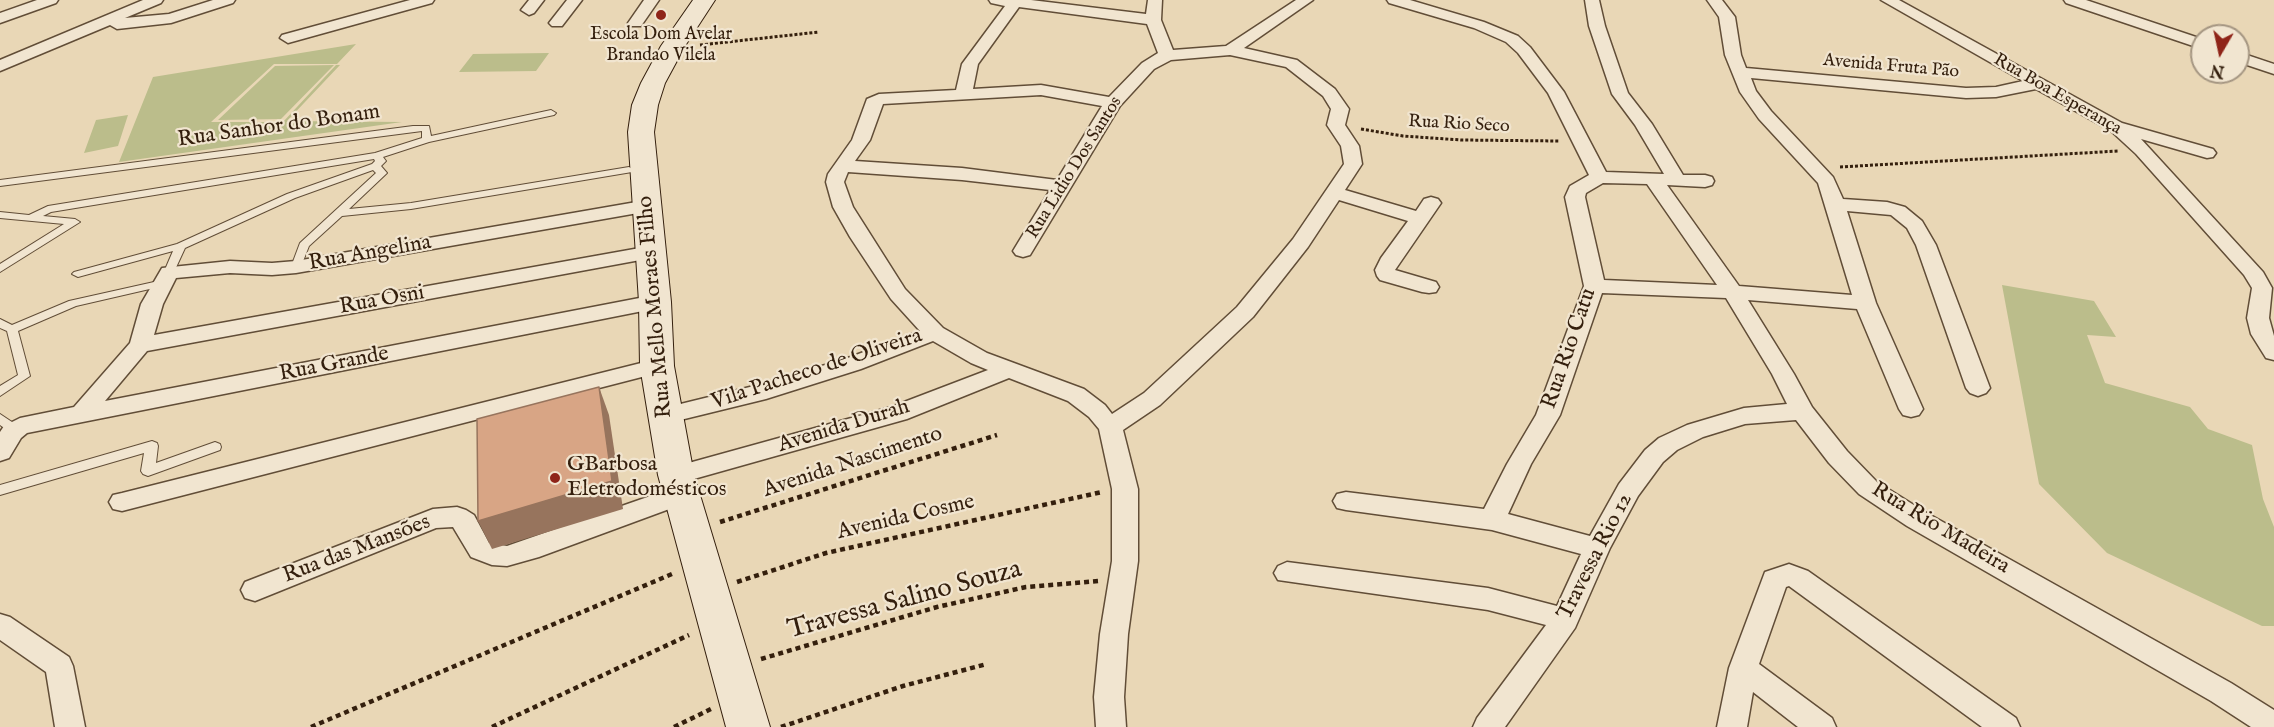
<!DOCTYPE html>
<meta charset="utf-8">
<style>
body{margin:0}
#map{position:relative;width:2274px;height:727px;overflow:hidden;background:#e9d7b6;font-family:"IM FELL English",serif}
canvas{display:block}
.north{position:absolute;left:2190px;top:24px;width:60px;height:60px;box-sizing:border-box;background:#f1e5d0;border:2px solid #a59682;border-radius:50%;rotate:189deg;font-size:16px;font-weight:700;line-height:24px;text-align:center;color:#341f0d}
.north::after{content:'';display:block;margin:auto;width:21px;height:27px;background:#8f2418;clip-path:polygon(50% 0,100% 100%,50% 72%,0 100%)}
</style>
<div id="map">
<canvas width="2274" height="727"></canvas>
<div class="north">N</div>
</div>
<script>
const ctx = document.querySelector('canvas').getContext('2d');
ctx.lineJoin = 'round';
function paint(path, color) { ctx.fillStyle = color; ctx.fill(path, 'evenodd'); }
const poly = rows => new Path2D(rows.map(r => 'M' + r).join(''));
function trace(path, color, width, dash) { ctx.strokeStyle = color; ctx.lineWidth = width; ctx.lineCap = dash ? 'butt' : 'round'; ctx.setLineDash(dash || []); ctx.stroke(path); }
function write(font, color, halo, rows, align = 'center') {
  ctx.font = font + ' "IM FELL English",serif'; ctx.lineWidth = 4.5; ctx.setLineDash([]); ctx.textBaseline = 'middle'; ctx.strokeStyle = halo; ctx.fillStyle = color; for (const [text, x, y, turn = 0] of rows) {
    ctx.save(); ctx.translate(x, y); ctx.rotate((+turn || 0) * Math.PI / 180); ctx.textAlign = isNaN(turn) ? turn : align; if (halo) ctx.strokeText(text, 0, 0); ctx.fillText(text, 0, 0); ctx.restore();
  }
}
paint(poly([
 [356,44,337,64,274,64,211,122,283,122,336,65,340,65,287,121,402,122,119,162,153,77],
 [549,53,536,71,459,72,473,54],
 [334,65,281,119,218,120,275,66],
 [128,115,118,146,84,153,96,120],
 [2002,285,2094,301,2116,337,2087,335,2105,383,2190,407,2208,429,2252,445,2263,499,2274,527,2274,626,2262,626,2107,553,2039,484]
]), '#bbbd8b');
const lane = poly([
 [551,110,556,113,554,115,429,142,383,157,386,161,381,166,387,173,349,209,411,203,629,167,634,170,632,172,411,209,342,216,309,246,300,269,292,269,291,267,300,243,376,173,373,170,295,198,185,248,173,274,165,274,164,272,173,251,78,277,72,274,74,272,177,244,287,194,372,164,375,161,374,159,51,212,43,216,75,219,80,222,0,272,0,264,64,224,0,218,0,212,29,215,48,206,375,153,422,138,422,131,0,186,0,180,413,126,429,126,431,136,551,110],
 [163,280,167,281,169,283,167,285,76,306,18,331,30,376,0,396,0,386,18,375,7,331,0,328,0,319,12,325,69,301,163,280],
 [0,414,18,426,20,429,18,432,10,432,0,425,0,414],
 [152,441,157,443,158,446,156,463,215,442,220,444,221,447,220,450,148,476,143,474,141,471,144,453,0,495,0,485,152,441]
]);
const street = poly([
 [37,0,58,0,56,3,0,23,0,13,37,0],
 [143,0,163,0,161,3,125,18,169,14,213,0,235,0,233,3,171,23,117,29,110,25,0,71,0,60,143,0],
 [410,0,434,0,432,3,288,43,280,38,282,35,410,0],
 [529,0,544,0,534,13,529,15,521,10,529,0],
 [567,0,582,0,562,26,552,26,549,23,567,0],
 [644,0,659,0,641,26,631,26,628,23,644,0],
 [989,0,1031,0,1146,14,1148,0,1162,0,1161,20,1173,50,1226,46,1296,0,1313,0,1244,48,1297,60,1335,89,1349,109,1345,125,1359,146,1362,164,1345,190,1416,211,1424,199,1431,197,1438,199,1441,203,1395,270,1436,282,1439,287,1436,292,1429,293,1422,292,1380,280,1377,276,1375,270,1381,258,1408,221,1339,200,1308,247,1253,317,1160,405,1123,430,1138,489,1138,561,1128,634,1124,697,1126,727,1096,727,1094,697,1100,634,1112,561,1112,489,1099,429,1089,417,1068,401,1009,378,907,419,676,484,667,481,664,475,667,469,891,407,988,370,971,363,933,341,861,369,766,399,664,424,656,422,652,416,656,410,762,384,845,359,920,331,891,299,850,237,833,207,826,182,828,174,852,140,867,99,879,94,956,90,962,64,1005,6,991,3,989,0],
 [1019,7,1147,24,1158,53,1142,63,1109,97,1041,85,973,89,978,64,1019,7],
 [1230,55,1286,67,1323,96,1331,109,1327,125,1341,146,1344,164,1293,239,1237,307,1144,393,1112,414,1105,405,1084,389,987,353,943,328,905,289,853,207,844,182,848,172,962,180,1050,190,1013,251,1016,255,1023,257,1030,255,1120,106,1154,69,1171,60,1230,55],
 [1041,95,1102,106,1057,180,962,168,855,161,870,140,883,104,1041,95],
 [1387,0,1410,0,1484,22,1518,36,1530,47,1564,92,1606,172,1664,174,1635,125,1612,94,1589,26,1585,0,1599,0,1605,26,1628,93,1652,124,1683,175,1705,175,1712,177,1714,181,1712,185,1705,187,1667,185,1739,286,1852,295,1818,183,1759,119,1740,92,1725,55,1719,17,1707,0,1722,0,1735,17,1741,55,1746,68,1966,88,1996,87,2023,81,1881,0,1899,0,2122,123,2213,149,2216,153,2213,157,2207,158,2141,139,2263,272,2272,288,2269,318,2274,336,2274,360,2266,358,2251,334,2247,318,2252,288,2244,275,2136,154,2111,131,2036,89,1996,97,1966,98,1751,78,1756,91,1771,111,1833,177,1843,199,1887,202,1905,207,1922,221,1936,245,1990,388,1986,393,1978,396,1970,393,1966,388,1916,245,1907,228,1891,215,1847,211,1876,303,1923,409,1919,415,1911,417,1903,415,1899,409,1857,309,1748,300,1794,374,1812,407,1847,451,1877,482,1925,512,2231,683,2274,710,2274,727,2251,727,2211,701,1907,526,1859,494,1829,463,1796,420,1745,424,1703,437,1677,450,1663,462,1638,496,1610,548,1575,628,1505,727,1473,727,1477,718,1546,625,1488,610,1278,580,1274,573,1278,566,1287,562,1488,588,1557,606,1581,554,1492,530,1346,510,1337,508,1333,501,1337,494,1346,492,1484,509,1507,464,1536,415,1584,286,1565,197,1570,186,1589,175,1548,93,1518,53,1506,42,1474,28,1389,3,1387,0],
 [1603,183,1647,184,1717,285,1604,280,1585,197,1586,193,1603,183],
 [1602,293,1726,298,1772,374,1787,404,1744,408,1687,425,1659,438,1645,450,1619,484,1590,536,1508,514,1531,464,1560,415,1602,293],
 [2064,0,2086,0,2202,39,2202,49,2066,3,2064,0],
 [2238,52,2274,64,2274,74,2238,62,2238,52],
 [648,200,655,202,658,206,655,210,296,273,272,275,230,273,176,278,163,304,154,335,651,246,658,248,661,252,658,256,651,258,147,351,105,401,655,295,663,297,666,302,663,307,27,433,21,438,9,458,0,461,0,432,4,426,20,418,74,407,130,343,141,304,162,268,230,261,272,263,296,261,648,200],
 [657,359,665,361,668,366,665,371,122,511,113,509,109,502,113,495,122,493,657,359],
 [682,485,691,487,695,494,691,501,539,557,507,566,492,565,471,557,453,527,436,528,255,601,245,598,241,590,245,582,433,509,457,507,466,510,474,515,489,543,507,546,682,485],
 [1789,564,1808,571,2016,718,2020,727,1982,727,1789,586,1786,587,1759,664,1832,718,1836,727,1798,727,1753,692,1747,727,1717,727,1729,668,1765,572,1789,564],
 [0,614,10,617,69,657,73,666,85,727,55,727,46,672,0,640,0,614]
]);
const secondary = poly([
 [693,0,715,0,685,46,665,83,658,105,654,132,671,302,674,366,694,475,770,727,726,727,658,475,640,366,639,302,628,132,632,105,641,83,661,46,693,0]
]);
trace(lane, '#614d37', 2);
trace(street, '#614d37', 3);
trace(secondary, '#341f0d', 2);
trace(poly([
 [700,45,819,32],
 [1361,129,1403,136,1461,140,1560,141],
 [1840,167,2118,151]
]), '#341f0d', 3, [3, 2]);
trace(poly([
 [720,522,997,435],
 [737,582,826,553,1102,492],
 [761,659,937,607,1026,587,1098,581],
 [311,727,672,574],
 [492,727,689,635],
 [674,727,711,709],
 [781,727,903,686,987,664]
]), '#341f0d', 4.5, [5, 4]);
paint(lane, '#f1e5d0');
paint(street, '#f1e5d0');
paint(secondary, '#f1e5d0');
paint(poly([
 [599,387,609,415,623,509,492,549,478,521]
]), '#97745d');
const building = poly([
 [599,387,612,481,478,521,477,419,599,387]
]);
paint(building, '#d8a585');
trace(building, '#97745d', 1.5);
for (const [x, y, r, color] of [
 [661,15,6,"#8f2418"],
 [555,478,6,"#8f2418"]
]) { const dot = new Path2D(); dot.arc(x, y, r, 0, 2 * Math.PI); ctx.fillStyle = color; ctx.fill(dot); trace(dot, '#f1e5d0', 2); }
write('18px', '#341f0d', '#f1e5d0', [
 ["Escola Dom Avelar",661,35],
 ["Brandao Vilela",661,56]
]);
write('18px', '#341f0d', '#f1e5d0', [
 ["Avenida Fruta Pão",1891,67,5],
 ["Rua Boa Esperança",2057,95,30],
 ["Rua Rio Seco",1459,125,3],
 ["Rua Lidio Dos Santos",1075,168,-58]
]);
write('22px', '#341f0d', '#f1e5d0', [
 ["Rua Sanhor do Bonam",279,127,-8],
 ["Rua Angelina",370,254,-10],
 ["Rua Osni",382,301,-10],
 ["Rua Mello Moraes Filho",656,307,-95],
 ["Rua Rio Catu",1570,349,-71],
 ["Rua Grande",334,365,-11],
 ["Vila Pacheco de Oliveira",817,370,-18],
 ["Avenida Durah",844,427,-17],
 ["Avenida Nascimento",853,463,-18],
 ["Avenida Cosme",906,518,-13],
 ["Rua Rio Madeira",1940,529,31],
 ["Rua das Mansões",357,550,-21],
 ["Travessa Rio 12",1596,557,-63]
]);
write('22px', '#341f0d', '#f1e5d0', [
 ["GBarbosa",567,465],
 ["Eletrodomésticos",567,490]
], 'left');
write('27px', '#341f0d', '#f1e5d0', [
 ["Travessa Salino Souza",905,601,-15]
]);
</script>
